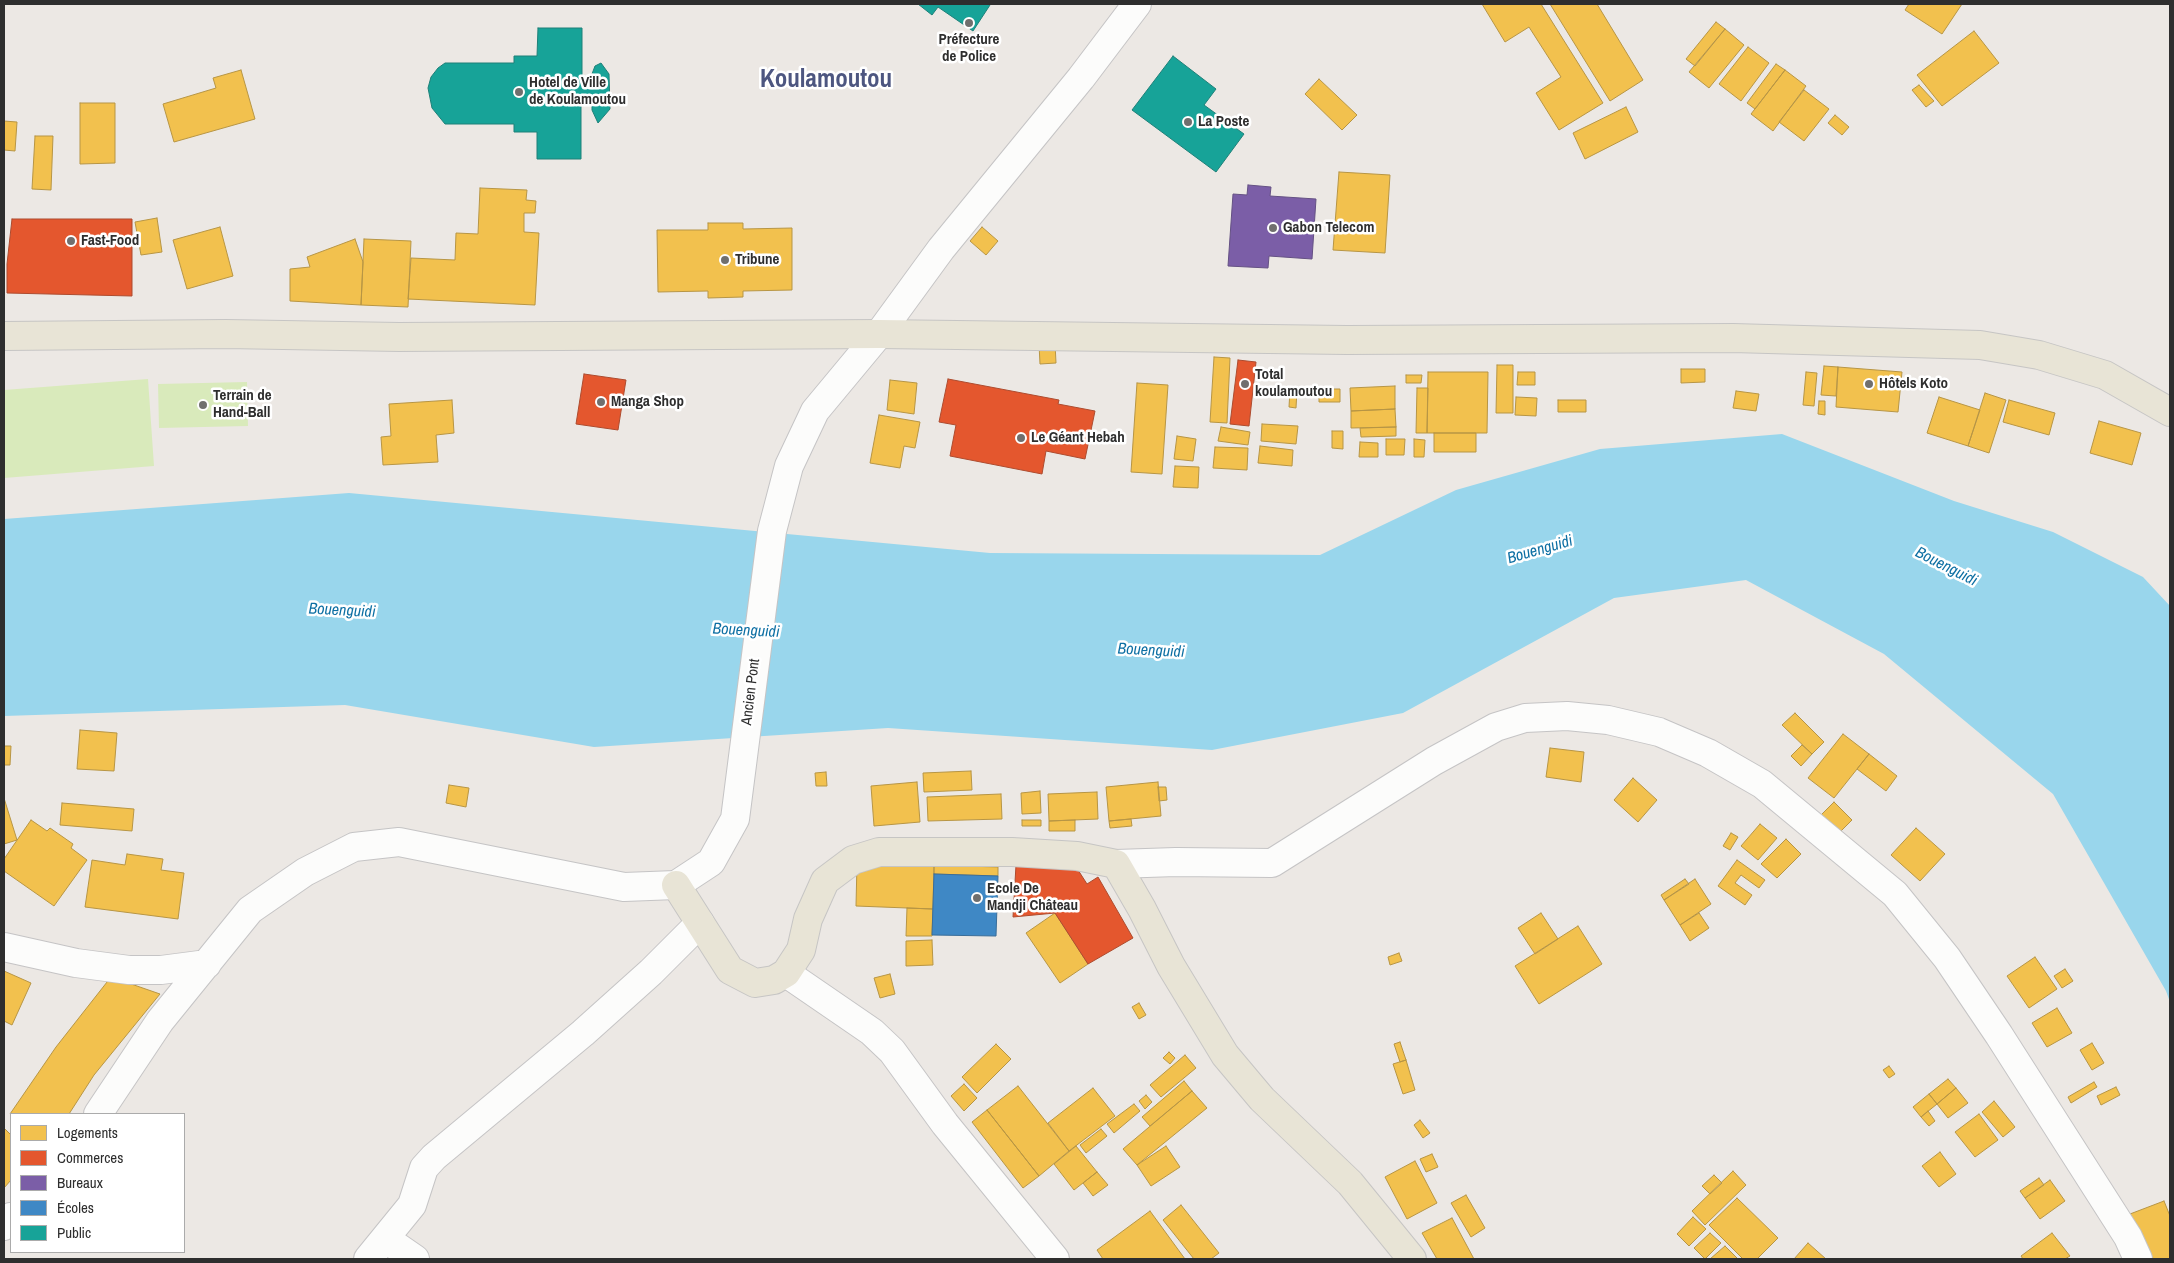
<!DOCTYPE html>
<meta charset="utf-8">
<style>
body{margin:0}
#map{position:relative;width:2174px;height:1263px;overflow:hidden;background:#ece8e4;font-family:"Archivo Narrow",sans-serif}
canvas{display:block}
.frame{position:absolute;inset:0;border:5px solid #2e2e2e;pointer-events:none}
.legend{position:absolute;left:10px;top:1113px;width:175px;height:140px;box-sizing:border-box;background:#fff;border:1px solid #ababab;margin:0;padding:6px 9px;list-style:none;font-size:15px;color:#2e2e2e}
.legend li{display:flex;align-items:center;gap:10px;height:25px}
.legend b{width:25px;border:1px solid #ababab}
</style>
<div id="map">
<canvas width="2174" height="1263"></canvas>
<div class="frame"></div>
<ul class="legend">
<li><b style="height:14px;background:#f2c14e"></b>Logements</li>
<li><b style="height:14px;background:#e4572e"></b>Commerces</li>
<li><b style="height:14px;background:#7b5ea7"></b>Bureaux</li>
<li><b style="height:14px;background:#3f88c5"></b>Écoles</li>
<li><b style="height:14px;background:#17a398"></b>Public</li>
</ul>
</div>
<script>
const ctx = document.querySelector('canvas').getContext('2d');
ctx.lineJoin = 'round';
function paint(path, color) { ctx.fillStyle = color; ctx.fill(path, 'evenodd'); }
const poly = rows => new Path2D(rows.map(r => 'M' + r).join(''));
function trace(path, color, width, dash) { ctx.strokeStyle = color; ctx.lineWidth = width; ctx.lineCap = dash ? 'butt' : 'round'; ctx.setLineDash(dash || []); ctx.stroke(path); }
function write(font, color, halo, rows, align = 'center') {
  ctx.font = font + ' "Archivo Narrow",sans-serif'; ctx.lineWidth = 5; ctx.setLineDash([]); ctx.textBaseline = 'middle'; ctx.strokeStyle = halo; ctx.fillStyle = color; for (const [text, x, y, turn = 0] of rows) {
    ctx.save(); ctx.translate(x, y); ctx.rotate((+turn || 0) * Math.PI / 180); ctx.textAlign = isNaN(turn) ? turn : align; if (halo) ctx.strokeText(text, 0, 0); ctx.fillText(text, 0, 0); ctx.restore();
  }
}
paint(poly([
 [148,379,154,466,4,478,4,390],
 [247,382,248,426,159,428,158,384]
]), '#d9eabb');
paint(poly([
 [1782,434,1954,501,2053,532,2143,577,2170,606,2170,1002,2166,991,2053,794,1884,654,1746,580,1614,598,1403,713,1212,750,888,728,594,747,345,705,4,716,4,519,349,493,990,553,1320,555,1456,490,1600,449]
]), '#99d6ec');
const homes = poly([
 [1482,4,1541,4,1603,103,1559,130,1536,93,1561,77,1529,27,1505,42,1482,4],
 [1550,4,1597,4,1643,80,1610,101,1550,4],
 [1909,4,1962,4,1942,34,1905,10,1909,4],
 [1716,22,1725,29,1695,66,1686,59,1716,22],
 [1725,29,1744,45,1709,88,1689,72,1725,29],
 [1974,31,1999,63,1942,106,1917,75,1974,31],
 [1748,47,1769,63,1741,101,1719,84,1748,47],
 [1776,64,1785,70,1755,109,1747,103,1776,64],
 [241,70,255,119,174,142,163,104,216,88,213,78,241,70],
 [1785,70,1806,86,1773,131,1751,114,1785,70],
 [1319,79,1357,115,1342,130,1305,94,1319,79],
 [1919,85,1934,101,1926,107,1912,90,1919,85],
 [1804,90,1829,109,1804,141,1779,122,1804,90],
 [80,103,115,103,115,163,80,164,80,103],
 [1626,107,1638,132,1585,159,1573,133,1626,107],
 [1835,115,1849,127,1842,135,1828,123,1835,115],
 [4,121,17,122,15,151,4,150,4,121],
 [35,136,53,136,51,190,32,189,35,136],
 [1339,172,1390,175,1385,253,1333,250,1339,172],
 [480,188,527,190,526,200,536,201,535,213,524,213,524,232,539,233,535,305,408,299,411,258,455,260,456,233,478,234,480,188],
 [157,218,162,252,141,255,135,222,157,218],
 [708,223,743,223,743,229,792,228,792,290,743,291,743,297,708,298,708,291,658,292,657,230,708,230,708,223],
 [220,227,233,276,187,289,173,240,220,227],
 [982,227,998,241,986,255,970,241,982,227],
 [355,239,363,262,361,305,290,301,290,269,310,267,307,257,355,239],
 [364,239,411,241,408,307,361,305,364,239],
 [1055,343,1056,363,1040,364,1039,344,1055,343],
 [1214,357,1230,358,1227,423,1210,422,1214,357],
 [1497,365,1513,365,1513,413,1496,413,1497,365],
 [1824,366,1838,367,1836,396,1821,395,1824,366],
 [1838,367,1902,372,1898,412,1836,407,1838,367],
 [1681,369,1705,369,1705,382,1681,383,1681,369],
 [1428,372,1488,372,1487,433,1427,433,1428,372],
 [1518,372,1535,372,1535,385,1517,385,1518,372],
 [1806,372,1817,373,1814,406,1803,405,1806,372],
 [1406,375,1422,375,1421,383,1406,383,1406,375],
 [890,380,917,383,914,414,887,410,890,380],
 [1137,383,1168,385,1162,474,1131,472,1137,383],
 [1395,386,1395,409,1351,411,1350,388,1395,386],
 [1417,388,1428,388,1427,433,1416,433,1417,388],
 [1319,389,1340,389,1340,402,1319,402,1319,389],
 [1290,390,1297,390,1296,408,1289,407,1290,390],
 [1736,391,1759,394,1756,411,1733,408,1736,391],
 [1985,393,2006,400,1989,453,1968,446,1985,393],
 [1516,397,1537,398,1536,416,1515,415,1516,397],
 [1939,397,1980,410,1968,446,1927,433,1939,397],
 [452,400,454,433,436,435,438,462,383,465,381,437,391,436,389,404,452,400],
 [1558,400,1586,400,1586,412,1558,412,1558,400],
 [2009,400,2055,413,2049,435,2003,422,2009,400],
 [1819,401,1825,401,1825,415,1818,414,1819,401],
 [1395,409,1396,427,1351,428,1351,411,1395,409],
 [879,415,920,422,915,448,904,446,900,468,870,463,879,415],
 [2099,421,2141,433,2132,465,2090,453,2099,421],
 [1262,424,1298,426,1296,444,1261,441,1262,424],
 [1221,427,1250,432,1248,445,1218,441,1221,427],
 [1396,427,1396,436,1361,437,1360,428,1396,427],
 [1332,431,1343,431,1343,449,1332,448,1332,431],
 [1434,433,1476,433,1476,452,1434,452,1434,433],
 [1177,436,1196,439,1193,461,1174,459,1177,436],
 [1386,439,1405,439,1404,455,1386,455,1386,439],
 [1414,439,1425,440,1424,457,1414,457,1414,439],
 [1360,442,1378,443,1378,457,1359,457,1360,442],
 [1260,446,1293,450,1292,466,1258,463,1260,446],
 [1215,447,1248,448,1247,470,1213,468,1215,447],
 [1175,466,1199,467,1198,488,1173,487,1175,466],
 [1795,713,1824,742,1812,754,1782,725,1795,713],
 [80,730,117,733,114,771,77,769,80,730],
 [1843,734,1869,754,1834,798,1808,778,1843,734],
 [1802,745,1812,754,1801,766,1791,756,1802,745],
 [4,746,11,746,10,765,4,765,4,746],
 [1550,748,1584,752,1581,782,1546,777,1550,748],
 [1869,754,1897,776,1886,791,1857,769,1869,754],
 [971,771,972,790,924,792,923,773,971,771],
 [826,772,827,786,816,786,815,773,826,772],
 [1633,778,1657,800,1638,822,1614,800,1633,778],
 [917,782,920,822,874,826,871,786,917,782],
 [1158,782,1161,816,1109,821,1106,787,1158,782],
 [449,785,469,788,466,807,446,803,449,785],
 [1158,787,1166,787,1167,800,1159,801,1158,787],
 [1040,791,1041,813,1022,814,1021,793,1040,791],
 [1097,792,1098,819,1049,821,1048,794,1097,792],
 [1001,794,1002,819,928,821,927,797,1001,794],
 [4,798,17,840,4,844,4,798],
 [1834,802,1852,820,1839,833,1821,815,1834,802],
 [62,803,134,809,132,831,60,825,62,803],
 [1131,819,1132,826,1110,828,1109,821,1131,819],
 [31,820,47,831,50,828,73,844,71,848,87,860,54,906,4,871,4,859,31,820],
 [1022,820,1041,820,1041,826,1022,826,1022,820],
 [1075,820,1075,831,1049,831,1049,821,1075,820],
 [1760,824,1777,838,1758,860,1741,846,1760,824],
 [1916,828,1945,854,1920,881,1891,855,1916,828],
 [1731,833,1738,837,1730,850,1723,846,1731,833],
 [1786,839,1801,854,1777,878,1761,864,1786,839],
 [127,854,163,859,161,870,184,873,178,919,85,907,92,860,125,865,127,854],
 [1737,860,1765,880,1759,888,1741,875,1735,883,1752,895,1745,905,1718,886,1737,860],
 [857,863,934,865,933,909,856,906,857,863],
 [934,865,998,867,998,876,934,874,934,865],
 [1685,879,1689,884,1664,900,1661,895,1685,879],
 [1695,879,1711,904,1680,925,1664,900,1695,879],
 [907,908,933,909,932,936,906,936,907,908],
 [1055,913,1088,964,1060,983,1026,933,1055,913],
 [1541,913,1558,939,1535,954,1518,928,1541,913],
 [1699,913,1709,928,1690,941,1680,925,1699,913],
 [1578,926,1602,964,1539,1004,1515,966,1578,926],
 [932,940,933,965,906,966,906,941,932,940],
 [1399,953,1402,961,1390,965,1388,957,1399,953],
 [2035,957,2057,989,2029,1008,2007,976,2035,957],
 [2065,969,2073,981,2062,988,2054,976,2065,969],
 [4,971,31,983,12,1025,4,1021,4,971],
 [890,974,895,994,880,998,874,978,890,974],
 [111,977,160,994,94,1075,69,1114,10,1114,56,1047,111,977],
 [1139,1003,1146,1015,1139,1019,1132,1007,1139,1003],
 [2057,1008,2072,1033,2047,1047,2032,1023,2057,1008],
 [1400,1042,1406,1060,1400,1062,1394,1044,1400,1042],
 [2092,1043,2104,1063,2092,1070,2080,1050,2092,1043],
 [996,1044,1011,1059,977,1093,962,1077,996,1044],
 [1169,1052,1175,1058,1170,1064,1163,1058,1169,1052],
 [1185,1055,1196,1068,1161,1097,1150,1085,1185,1055],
 [1406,1060,1415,1090,1403,1094,1393,1064,1406,1060],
 [1889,1066,1895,1074,1889,1078,1883,1070,1889,1066],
 [1948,1079,1956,1088,1937,1104,1929,1094,1948,1079],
 [1184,1081,1192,1091,1150,1126,1142,1117,1184,1081],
 [2094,1082,2097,1087,2071,1103,2068,1097,2094,1082],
 [964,1084,977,1098,964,1111,951,1096,964,1084],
 [1018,1086,1069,1151,1039,1176,987,1110,1018,1086],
 [2116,1087,2120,1095,2101,1105,2097,1096,2116,1087],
 [1093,1088,1115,1116,1069,1151,1048,1123,1093,1088],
 [1956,1088,1968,1103,1948,1118,1937,1104,1956,1088],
 [1192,1091,1207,1108,1137,1165,1123,1149,1192,1091],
 [1929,1094,1937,1104,1921,1117,1913,1107,1929,1094],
 [1146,1095,1152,1102,1145,1109,1139,1101,1146,1095],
 [1994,1101,2015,1127,2003,1137,1982,1112,1994,1101],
 [1134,1104,1140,1111,1114,1133,1107,1124,1134,1104],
 [987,1110,1039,1176,1023,1188,972,1122,987,1110],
 [1928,1111,1935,1121,1929,1126,1921,1117,1928,1111],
 [1979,1114,1998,1140,1975,1157,1955,1132,1979,1114],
 [1420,1120,1430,1133,1423,1138,1414,1125,1420,1120],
 [4,1128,11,1135,11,1180,4,1188,4,1128],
 [1101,1129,1107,1136,1086,1153,1080,1145,1101,1129],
 [1076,1146,1097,1172,1074,1190,1054,1164,1076,1146],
 [1166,1146,1180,1167,1151,1186,1137,1165,1166,1146],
 [1940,1152,1956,1174,1939,1187,1922,1166,1940,1152],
 [1432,1154,1438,1167,1426,1172,1420,1159,1432,1154],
 [1415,1161,1437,1203,1407,1219,1385,1177,1415,1161],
 [1733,1171,1746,1185,1705,1225,1692,1211,1733,1171],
 [1097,1172,1108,1185,1093,1196,1083,1183,1097,1172],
 [1714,1175,1722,1183,1710,1194,1702,1186,1714,1175],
 [2039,1178,2044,1185,2025,1198,2020,1191,2039,1178],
 [2050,1180,2065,1201,2040,1219,2025,1198,2050,1180],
 [1466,1195,1485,1228,1471,1237,1451,1203,1466,1195],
 [1737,1198,1778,1238,1757,1259,1743,1259,1709,1225,1737,1198],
 [2164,1201,2170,1216,2170,1259,2147,1259,2130,1214,2164,1201],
 [1181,1205,1219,1253,1211,1259,1194,1259,1163,1220,1181,1205],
 [1150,1211,1185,1259,1103,1259,1097,1250,1150,1211],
 [1693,1217,1706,1229,1689,1246,1677,1234,1693,1217],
 [1452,1218,1474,1259,1437,1259,1422,1233,1452,1218],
 [1710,1233,1721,1243,1705,1259,1694,1248,1710,1233],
 [2052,1233,2070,1256,2065,1259,2023,1259,2021,1256,2052,1233],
 [1808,1243,1826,1259,1794,1259,1808,1243],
 [1725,1246,1738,1259,1710,1259,1725,1246]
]);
paint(homes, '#f2c14e');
trace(homes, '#b79544', 1);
const shops = poly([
 [12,219,132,219,132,296,7,293,7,264,12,219],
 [1238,360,1256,362,1249,426,1230,424,1238,360],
 [584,374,626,380,618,430,576,424,584,374],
 [948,379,1059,400,1058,404,1095,411,1085,459,1046,451,1042,474,950,456,956,425,939,422,948,379],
 [1071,859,1087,884,1098,877,1133,938,1088,964,1055,913,1013,917,1016,865,1071,859]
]);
paint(shops, '#e4572e');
trace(shops, '#ad4b2e', 1);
const offices = poly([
 [1248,185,1271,187,1270,196,1316,199,1312,259,1269,256,1268,268,1228,266,1233,194,1247,195,1248,185]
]);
paint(offices, '#7b5ea7');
trace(offices, '#645083', 1);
const schools = poly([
 [934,874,998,876,996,936,932,935,934,874]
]);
paint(schools, '#3f88c5');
trace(schools, '#3a6d98', 1);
const public = poly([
 [918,4,989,4,990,5,973,31,938,7,932,15,918,4],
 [538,28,582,28,582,83,592,84,592,74,595,66,601,63,609,74,610,109,598,123,592,110,592,96,581,96,581,159,537,159,537,132,514,132,514,124,445,124,432,108,428,88,431,77,438,68,445,63,514,63,514,56,537,56,538,28],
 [1173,56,1216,89,1204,105,1244,134,1216,172,1132,110,1173,56]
]);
paint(public, '#17a398');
trace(public, '#1e8078', 1);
const minor = poly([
 [1116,864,1176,862,1272,863,1434,761,1496,727,1525,718,1567,716,1608,720,1659,732,1708,753,1762,784,1895,894,1947,958,1999,1035,2128,1237,2138,1259],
 [4,947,76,963,129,970,161,970,207,964],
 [786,973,872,1032,892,1051,945,1124,1055,1259],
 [98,1114,160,1021,250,910,305,872,354,847,399,842,624,887,676,885,711,862,735,819,772,531,789,466,815,411,879,334,941,249,1081,78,1137,4],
 [4,1226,11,1217],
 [386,1239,415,1259],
 [368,1259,412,1205,424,1168,434,1157,583,1033,651,972,700,923]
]);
const major = poly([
 [4,336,226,334,399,337,879,334,1347,340,1733,338,1980,345,2039,355,2105,375,2170,412],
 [676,885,730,970,755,983,774,980,786,973,801,950,808,919,825,881,853,860,879,852,1012,852,1077,856,1116,864,1142,909,1171,966,1225,1055,1262,1099,1350,1183,1412,1259]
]);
trace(minor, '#c5c4c5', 30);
trace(major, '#c6c5c4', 30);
trace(minor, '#fcfcfb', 28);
trace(major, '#e8e4d6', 28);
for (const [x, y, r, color] of [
 [969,23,5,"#706f6e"],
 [519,92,5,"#706f6e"],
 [1188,122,5,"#706f6e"],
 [1273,228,5,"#706f6e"],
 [71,241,5,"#706f6e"],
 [725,260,5,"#706f6e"],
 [1245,384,5,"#706f6e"],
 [1869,384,5,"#706f6e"],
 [601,402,5,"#706f6e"],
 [203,405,5,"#706f6e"],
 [1021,438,5,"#706f6e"],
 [977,898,5,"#706f6e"]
]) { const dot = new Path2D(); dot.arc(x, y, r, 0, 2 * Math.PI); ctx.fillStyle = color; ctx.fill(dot); trace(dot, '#fff', 2); }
write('bold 15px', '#2e2e2e', '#fff', [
 ["Préfecture",969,40,"center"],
 ["de Police",969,57,"center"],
 ["Hotel de Ville",529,83],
 ["de Koulamoutou",529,100],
 ["La Poste",1198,122],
 ["Gabon Telecom",1283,228],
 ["Fast-Food",81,241],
 ["Tribune",735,260],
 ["Total",1255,375],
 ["koulamoutou",1255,392],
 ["Hôtels Koto",1879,384],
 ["Terrain de",213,396],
 ["Hand-Ball",213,413],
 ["Manga Shop",611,402],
 ["Le Géant Hebah",1031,438],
 ["Ecole De",987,889],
 ["Mandji Château",987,906]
], 'left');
write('15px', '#2e2e2e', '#fff', [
 ["Ancien Pont",751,692,-83]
]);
write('italic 16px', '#0d6fa3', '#fff', [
 ["Bouenguidi",1540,550,-16],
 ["Bouenguidi",1946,567,27],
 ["Bouenguidi",342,611,3],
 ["Bouenguidi",746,631,3],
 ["Bouenguidi",1151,651,3]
]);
write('bold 25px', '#4d5680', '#fff', [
 ["Koulamoutou",826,80]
]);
</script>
